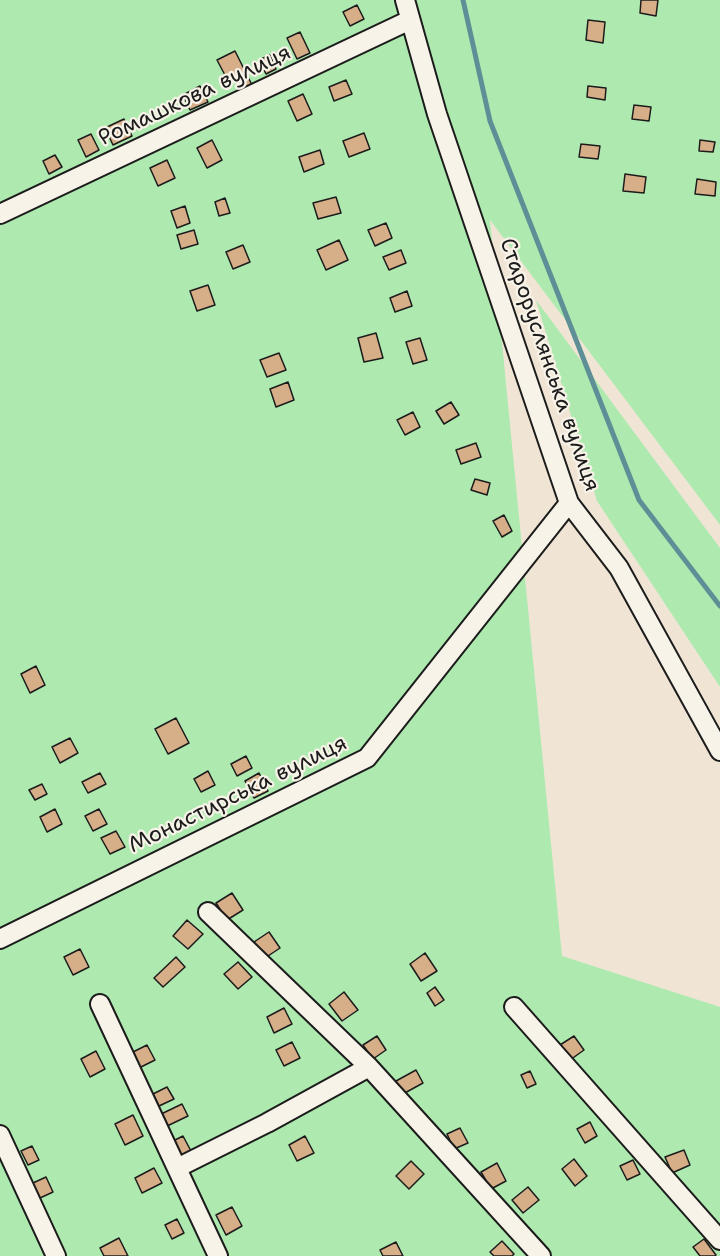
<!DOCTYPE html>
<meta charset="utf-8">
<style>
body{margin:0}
canvas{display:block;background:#f0e5d5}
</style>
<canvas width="720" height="1256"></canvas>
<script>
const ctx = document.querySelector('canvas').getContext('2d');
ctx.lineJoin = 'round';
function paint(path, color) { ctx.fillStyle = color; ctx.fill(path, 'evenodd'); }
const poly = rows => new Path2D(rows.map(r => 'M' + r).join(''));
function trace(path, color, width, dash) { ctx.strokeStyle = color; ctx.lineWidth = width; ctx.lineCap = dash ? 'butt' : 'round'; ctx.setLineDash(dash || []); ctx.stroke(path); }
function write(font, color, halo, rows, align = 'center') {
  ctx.font = font + ' "Shantell Sans",sans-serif'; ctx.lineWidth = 4.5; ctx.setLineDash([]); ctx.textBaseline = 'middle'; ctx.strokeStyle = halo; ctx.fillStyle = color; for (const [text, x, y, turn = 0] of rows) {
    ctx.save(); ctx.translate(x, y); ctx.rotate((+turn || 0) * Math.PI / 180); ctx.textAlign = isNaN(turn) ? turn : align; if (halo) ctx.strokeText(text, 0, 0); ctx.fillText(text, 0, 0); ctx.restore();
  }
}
paint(poly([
 [0,0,720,0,720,525,490,220,562,956,720,1007,720,1256,0,1256],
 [536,300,720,548,720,687,597,501]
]), '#aeeab0');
trace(poly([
 [463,0,490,121,639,500,720,606]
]), '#5f8f96', 5);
const building = poly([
 [641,0,658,0,656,16,640,13,641,0],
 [357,5,364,19,350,26,343,12,357,5],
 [588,20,605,22,603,43,586,40,588,20],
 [300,32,310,53,297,59,287,38,300,32],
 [235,51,253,87,242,92,232,74,226,77,217,60,235,51],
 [270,55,276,69,266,74,259,60,270,55],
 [346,80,352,94,334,101,329,87,346,80],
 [200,86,208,102,190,110,183,95,200,86],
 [588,86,606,88,605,100,587,97,588,86],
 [303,94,312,114,297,121,288,101,303,94],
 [634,105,651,107,649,121,632,119,634,105],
 [124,119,132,136,113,145,105,128,124,119],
 [364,133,370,149,349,157,343,141,364,133],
 [91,134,99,150,86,157,78,140,91,134],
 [212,140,222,160,207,168,197,148,212,140],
 [700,140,715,142,713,152,699,151,700,140],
 [581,144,600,146,598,159,579,157,581,144],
 [320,150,324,164,304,172,299,157,320,150],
 [55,155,62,167,49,174,43,161,55,155],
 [167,160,175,178,158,186,150,168,167,160],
 [625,174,646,177,644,193,623,191,625,174],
 [697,179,716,182,715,196,695,194,697,179],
 [336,197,341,213,318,219,313,203,336,197],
 [225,198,230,213,219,216,215,202,225,198],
 [185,206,190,223,177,228,171,211,185,206],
 [386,223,392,238,375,246,368,230,386,223],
 [194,230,198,244,181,249,177,235,194,230],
 [339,240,348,260,326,270,317,250,339,240],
 [243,245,250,262,233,269,226,252,243,245],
 [401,250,406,263,389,270,383,257,401,250],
 [208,285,215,305,197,311,190,291,208,285],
 [407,291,412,306,395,312,390,298,407,291],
 [376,333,383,358,364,362,358,338,376,333],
 [420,338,427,360,413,364,406,342,420,338],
 [279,353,286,370,267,377,260,360,279,353],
 [288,382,294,400,276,407,270,389,288,382],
 [451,402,459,415,444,424,436,411,451,402],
 [413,412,420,427,405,435,397,420,413,412],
 [476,443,481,457,461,464,456,450,476,443],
 [475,479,490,483,487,495,471,490,475,479],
 [504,515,512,531,502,537,493,521,504,515],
 [36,666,45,685,30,693,21,674,36,666],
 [176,718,189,743,168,754,155,729,176,718],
 [70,738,78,753,60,763,52,747,70,738],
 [246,756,252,768,237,776,231,764,246,756],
 [208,771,215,785,201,792,194,779,208,771],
 [100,773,106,784,88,793,82,782,100,773],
 [259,773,268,791,254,798,245,781,259,773],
 [42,784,47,794,35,800,29,790,42,784],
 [55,809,62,824,47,832,40,817,55,809],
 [99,809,107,824,93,831,85,816,99,809],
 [116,831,125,847,110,854,101,838,116,831],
 [232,893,243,910,227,920,216,903,232,893],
 [187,920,203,934,188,949,173,936,187,920],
 [269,932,280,948,265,958,254,942,269,932],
 [80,949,89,967,73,975,64,957,80,949],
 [425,953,437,971,421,981,410,964,425,953],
 [176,957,185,967,163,987,154,978,176,957],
 [238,962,252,977,238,989,224,974,238,962],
 [435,987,444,1000,435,1006,427,993,435,987],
 [344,992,358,1010,342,1021,329,1004,344,992],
 [284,1008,292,1024,274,1033,267,1017,284,1008],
 [377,1036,386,1050,373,1059,363,1045,377,1036],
 [574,1036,584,1050,570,1060,560,1045,574,1036],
 [292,1042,300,1058,284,1066,276,1050,292,1042],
 [147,1045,155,1060,139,1068,131,1053,147,1045],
 [96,1051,105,1069,90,1077,81,1059,96,1051],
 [416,1070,423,1083,403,1094,396,1081,416,1070],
 [530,1071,536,1084,527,1088,521,1075,530,1071],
 [167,1087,174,1099,159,1106,153,1094,167,1087],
 [182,1104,188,1116,163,1128,157,1116,182,1104],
 [133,1115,143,1136,125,1145,115,1124,133,1115],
 [590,1122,597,1136,585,1143,577,1129,590,1122],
 [460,1128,468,1143,454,1149,447,1134,460,1128],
 [183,1136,191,1151,179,1157,171,1142,183,1136],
 [305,1136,314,1153,297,1161,289,1145,305,1136],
 [32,1146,39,1160,28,1165,21,1151,32,1146],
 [684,1150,690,1165,672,1173,665,1157,684,1150],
 [574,1159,587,1176,575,1186,562,1169,574,1159],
 [633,1160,640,1174,627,1180,620,1166,633,1160],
 [411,1161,424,1174,409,1189,396,1176,411,1161],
 [497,1163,506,1181,491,1189,481,1172,497,1163],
 [154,1168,162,1183,142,1193,135,1178,154,1168],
 [46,1177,53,1192,40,1198,33,1183,46,1177],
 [528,1187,539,1200,523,1213,512,1200,528,1187],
 [232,1207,242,1226,226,1235,216,1215,232,1207],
 [177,1219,184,1233,172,1239,165,1225,177,1219],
 [119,1238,128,1256,104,1256,100,1248,119,1238],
 [704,1239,716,1255,715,1256,700,1256,693,1247,704,1239],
 [502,1241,514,1254,512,1256,494,1256,490,1252,502,1241],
 [396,1242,403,1256,383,1256,380,1250,396,1242]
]);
paint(building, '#d6ae87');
trace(building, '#1c1c1c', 1.5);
const minor = poly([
 [405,0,437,114,569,503,619,568,720,751],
 [0,214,410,20],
 [208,912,369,1067,541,1256],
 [0,939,367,758,569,503],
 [100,1004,218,1256],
 [514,1007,720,1240],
 [0,1135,56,1256],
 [177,1168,267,1123,369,1067]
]);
trace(minor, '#1c1c1c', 22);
trace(minor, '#f7f3e8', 18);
write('22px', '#1c1c1c', '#f7f3e8', [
 ["Ромашкова вулиця",195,96,-25],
 ["Староруслянська вулиця",549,365,71],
 ["Монастирська вулиця",238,795,-26]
]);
</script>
